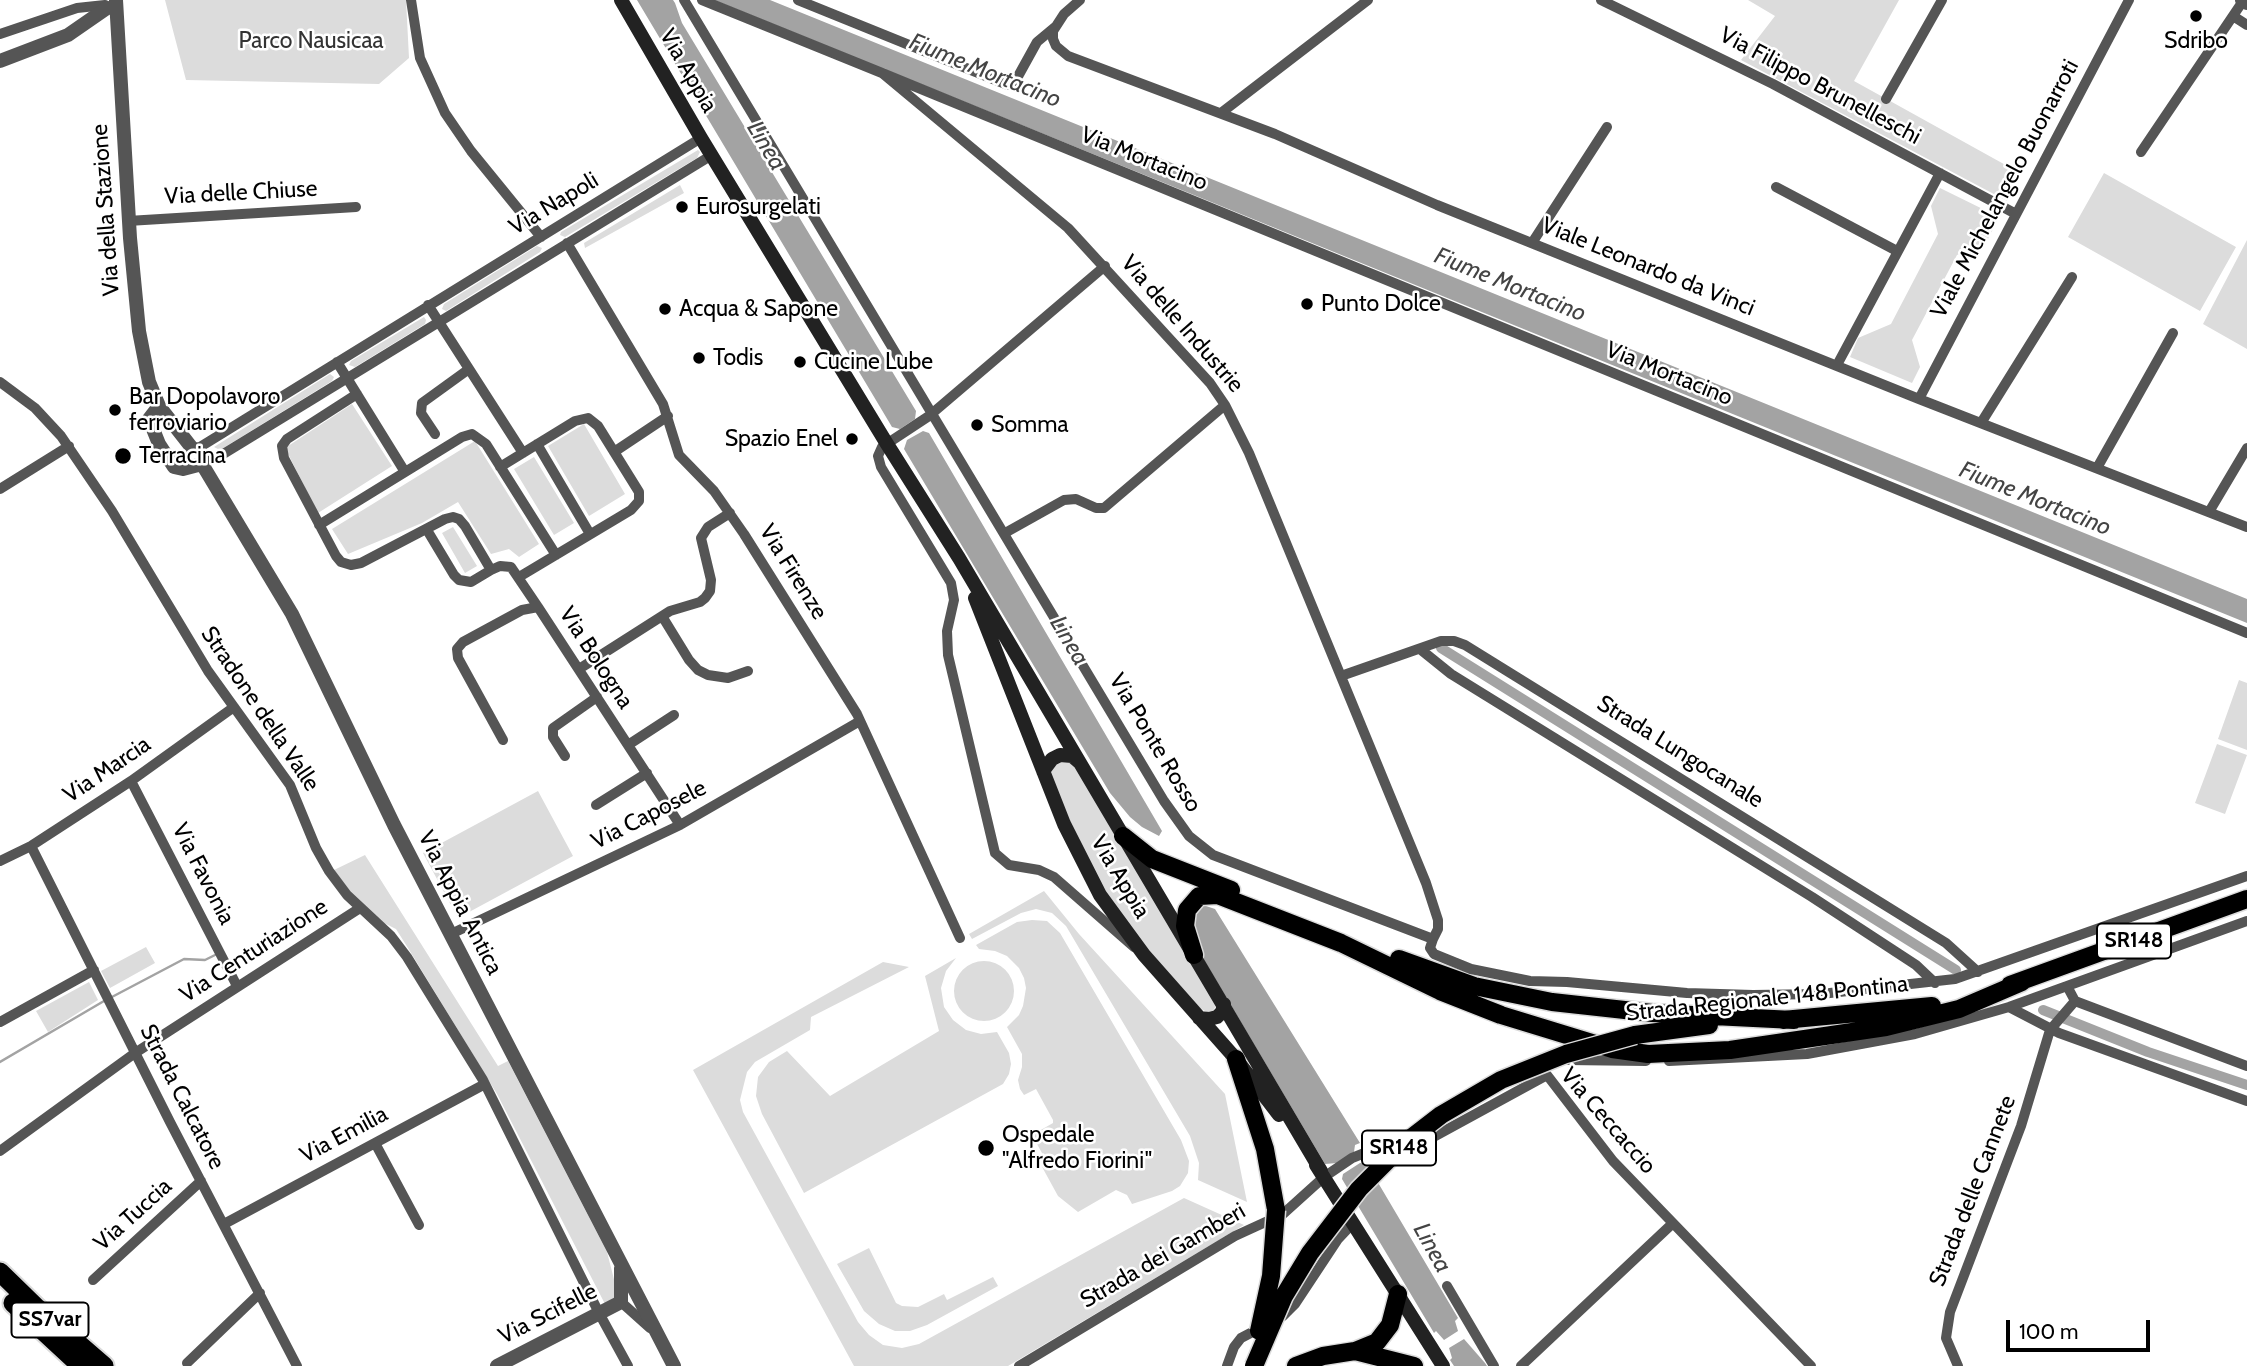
<!DOCTYPE html>
<style>
body{margin:0}
#map{position:relative;width:2247px;height:1366px;overflow:hidden;background:#fff;font-family:Cabin,sans-serif}
canvas{display:block}
.scale{position:absolute;left:2006px;top:1320px;width:144px;height:32px;box-sizing:border-box;border:4px solid #000;border-top:0;padding-left:9px;font-size:21px;line-height:24px;white-space:nowrap;color:#000;-webkit-text-stroke:5px #fff;paint-order:stroke}
</style>
<div id="map">
<canvas width="2247" height="1366"></canvas>
<div class="scale">100 m</div>
</div>
<script>
const ctx = document.querySelector('canvas').getContext('2d');
ctx.lineJoin = 'round';
function paint(path, color) { ctx.fillStyle = color; ctx.fill(path, 'evenodd'); }
const poly = rows => new Path2D(rows.map(r => 'M' + r).join(''));
function trace(path, color, width, dash) { ctx.strokeStyle = color; ctx.lineWidth = width; ctx.lineCap = dash ? 'butt' : 'round'; ctx.setLineDash(dash || []); ctx.stroke(path); }
function write(font, color, halo, rows, align = 'center') {
  ctx.font = font + ' Cabin,sans-serif'; ctx.lineWidth = 5; ctx.setLineDash([]); ctx.textBaseline = 'middle'; ctx.strokeStyle = halo; ctx.fillStyle = color; for (const [text, x, y, turn = 0] of rows) {
    ctx.save(); ctx.translate(x, y); ctx.rotate((+turn || 0) * Math.PI / 180); ctx.textAlign = isNaN(turn) ? turn : align; if (halo) ctx.strokeText(text, 0, 0); ctx.fillText(text, 0, 0); ctx.restore();
  }
}
paint(poly([
 [165,0,406,0,409,58,379,84,186,80],
 [1748,0,1899,0,1854,81,2020,173,2007,201,1741,60,1775,16],
 [698,150,700,152,697,158,565,237,560,235,561,232],
 [2104,173,2236,247,2200,311,2068,237],
 [680,185,684,193,585,248,584,243],
 [1940,188,1999,217,1985,245,1957,255,1912,340,1920,367,1912,383,1850,357,1858,338,1891,324,1938,234,1931,206],
 [2247,240,2247,349,2203,324],
 [537,246,542,248,540,252,446,311,442,309,444,304],
 [424,317,426,320,425,324,355,367,349,365,351,361],
 [330,374,334,377,332,381,220,450,214,447],
 [352,404,392,466,318,513,285,448],
 [584,424,625,494,589,516,548,446],
 [475,441,539,544,519,557,509,549,491,554,458,502,422,523,348,554,332,529],
 [534,457,574,523,554,535,514,469],
 [453,527,477,566,465,573,442,533],
 [2239,680,2247,683,2247,750,2218,739],
 [2217,744,2247,755,2225,814,2195,803],
 [1060,760,1074,762,1218,1002,1213,1011,1207,1012,1201,1009,1152,956,1106,897,1069,825,1050,771],
 [538,791,573,856,458,918,423,853],
 [365,855,498,1066,508,1061,607,1252,618,1295,605,1304,497,1094,408,948,396,929,384,923,352,895,334,870],
 [1044,891,1079,934,1225,1094,1247,1202,1198,1180,1199,1163,1190,1136,1066,926,1052,913,1036,909,1021,913,972,939,969,934],
 [1032,920,1047,921,1060,933,1181,1140,1189,1161,1188,1173,1180,1186,1172,1191,1132,1204,1127,1195,1116,1190,1078,1212,1058,1196,1041,1165,1047,1162,1032,1135,1053,1123,1053,1120,1036,1089,1024,1095,1020,1089,1018,1080,1022,1067,1022,1054,1007,1027,1019,1015,1023,1006,1026,988,1024,978,1019,968,1007,956,995,951,979,949,976,945,1017,922],
 [146,947,155,963,110,988,101,971],
 [956,958,946,971,941,988,944,1007,953,1020,966,1030,981,1034,997,1032,1009,1053,1011,1064,1009,1074,1003,1084,804,1193,762,1114,756,1096,758,1077,769,1062,787,1051,830,1096,939,1031,925,976],
 '954 991a30 30 0 1 1 60 0a30 30 0 1 1-60 0Z',
 [883,962,909,967,811,1017,810,1030,755,1062,747,1072,740,1100,743,1112,858,1322,869,1335,883,1345,902,1348,919,1344,1184,1198,1244,1225,1008,1366,854,1366,693,1070],
 [89,982,98,1000,48,1032,36,1011],
 [869,1248,896,1303,902,1306,918,1307,944,1294,947,1300,993,1277,998,1286,927,1325,910,1331,895,1331,879,1324,864,1311,837,1264]
]), '#dcdcdc');
paint(poly([
 [637,0,673,0,675,3,682,23,916,411,915,419,900,429,892,427],
 [714,0,770,0,2247,599,2247,623],
 [923,431,929,433,1162,831,1159,836,1142,827,1130,817,1110,793,904,449,907,440],
 [1203,905,1215,909,1360,1143,1355,1145,1354,1152,1337,1163,1325,1164,1201,955,1191,921],
 [1360,1163,1367,1164,1458,1318,1455,1321,1458,1331,1444,1340,1436,1331,1434,1333,1342,1179,1343,1174],
 [1464,1339,1485,1363,1487,1366,1454,1366,1450,1360,1452,1358,1449,1348]
]), '#a3a3a3');
trace(poly([
 [110,998,184,959,205,960,215,955],
 [0,1062,104,1001]
]), '#a3a3a3', 2.5);
trace(poly([
 [1441,648,1956,970],
 [2043,1010,2148,1052,2247,1085]
]), '#a3a3a3', 10);
const primary = poly([
 [1123,836,1152,859,1231,890],
 [1194,955,1185,926,1187,910,1199,896,1218,895,1341,943,1440,991,1501,1015,1612,1049,1648,1054,1730,1050,1886,1027,1959,1009,2022,982],
 [1399,959,1474,986,1552,1002,1652,1013,1794,1020],
 [2010,985,2247,899],
 [1783,1020,1932,1006],
 [1635,1035,1709,1025],
 [1236,1059,1265,1149,1276,1210],
 [1355,1351,1414,1366],
 [1296,1366,1323,1356,1355,1351,1377,1342,1390,1325,1398,1294]
]);
const trunk = poly([
 [0,1272,37,1308,104,1366],
 [13,1303,81,1366]
]);
trace(primary, '#dbdbdb', 21);
trace(trunk, '#dbdbdb', 23);
trace(poly([
 [411,0,420,58,445,113,471,151,541,237],
 [684,0,1164,801,1189,836,1213,855,1433,939,1430,948,1434,954,1471,969,1530,981,1567,982,1687,993,1753,995,1821,994,1955,979,2247,876],
 [702,0,882,73,1068,228,1210,383,1225,405,1249,453,1426,883,1438,920,1438,929,1433,939],
 [798,0,1008,85,1016,80,1037,42,1055,27],
 [1080,0,1064,14,1053,31,1053,39,1056,46,1068,56,1275,134,1437,205,1919,399,2247,527],
 [1601,0,1773,84,2016,214],
 [2233,16,2247,25],
 [0,34,77,8,105,5],
 [882,73,2247,633],
 [1886,99,1942,0],
 [1221,113,1368,0],
 [2141,152,2243,1],
 [1776,187,1897,251],
 [128,221,356,207],
 [567,243,663,404,679,455,714,491,744,534,857,714,960,938],
 [1532,243,1607,127],
 [1105,266,929,416,882,447,878,456,881,467,951,583,954,600,947,631,948,655,995,853,1009,865,1039,870,1054,877,1134,947],
 [428,305,523,453],
 [337,362,405,472],
 [1837,365,1940,173],
 [0,382,35,408,61,436,112,511,208,671,290,785,316,848,329,871,347,895,391,936,407,957,483,1080,599,1313,628,1366],
 [357,394,287,439,282,446,284,458,336,556,341,562,351,565,361,563,445,519,453,517,459,519,465,526,491,570,471,582,459,580,454,575,427,530],
 [1919,399,2129,0],
 [1981,423,2072,277],
 [435,434,421,413,422,403,469,369],
 [537,444,590,534],
 [192,448,200,447,701,138],
 [614,452,668,416],
 [202,464,220,456,712,155],
 [500,467,575,421,588,418,598,426,639,492,639,501,631,510,519,577],
 [2097,468,2173,333],
 [0,489,69,446],
 [2209,512,2247,448],
 [319,525,462,437,472,434,486,444,556,555],
 [1005,533,1064,500,1076,499,1096,508,1104,508,1225,405],
 [491,570,500,566,511,567,538,607],
 [662,616,689,660,698,670,708,675,728,678,748,671],
 [1420,649,1451,674,1812,897,1916,965,1935,983],
 [579,669,670,611,700,602,705,598,710,591,711,580,701,538,708,527,730,513],
 [1341,676,1441,641,1454,641,1465,645,1946,943,1978,972],
 [503,740,458,658,457,649,463,642,522,610,538,607,680,825],
 [628,745,674,715],
 [565,756,553,737,553,728,597,697],
 [131,781,237,986],
 [596,805,647,773],
 [31,846,170,1122,297,1366],
 [0,861,31,846,131,781,234,707],
 [451,934,680,825,860,721],
 [2067,986,2075,1001,2247,1066],
 [2009,1007,2059,1033,2247,1101],
 [0,1022,94,970],
 [1567,1060,1646,1061],
 [1669,1061,1807,1054,1915,1034,2009,1007,2247,921],
 [375,1143,419,1225],
 [0,1151,135,1053,360,908],
 [224,1224,485,1084],
 [93,1280,201,1181],
 [1447,1286,1494,1366],
 [621,1302,650,1328],
 [187,1363,260,1293],
 [1019,1366,1235,1236,1283,1214,1324,1177,1352,1158,1372,1150,1426,1141,1547,1075,1613,1161,1811,1366],
 [1227,1366,1234,1347,1241,1338,1283,1316,1295,1304,1338,1239,1353,1223],
 [1521,1366,1672,1224],
 [1958,1366,1946,1338,1950,1312,2021,1126,2050,1030,2075,1001]
]), '#555', 10);
trace(poly([
 [116,0,130,238,139,331,149,382,159,406,192,448],
 [2242,0,2247,3],
 [0,61,68,35,107,8],
 [159,406,149,419,159,444,174,467,183,469,202,464,292,614,394,825,674,1366],
 [497,1366,621,1302,621,1268]
]), '#555', 14);
trace(poly([
 [621,0,701,138,887,444,959,558,1321,1171],
 [975,598,1064,824,1100,895,1144,955,1236,1059,1279,1115],
 [1043,771,1052,759,1060,755,1072,756,1079,762],
 [1199,1018,1209,1019,1217,1017,1222,1012,1224,1004],
 [1316,1165,1443,1366]
]), '#222', 14);
trace(primary, '#000', 18);
trace(trunk, '#000', 19);
const primaryBridge = poly([
 [1259,1331,1271,1276,1276,1210],
 [1254,1366,1284,1296,1310,1253,1359,1189,1406,1142,1441,1115,1501,1080,1566,1054,1635,1035]
]);
trace(primaryBridge, '#dbdbdb', 21, []);
trace(primaryBridge, '#000', 18);
for (const [x, y, r, color] of [
 [2196,16,7,"#000"],
 [682,207,7,"#000"],
 [1307,304,7,"#000"],
 [665,309,7,"#000"],
 [699,358,7,"#000"],
 [800,362,7,"#000"],
 [115,410,7,"#000"],
 [977,425,7,"#000"],
 [852,439,7,"#000"],
 [123,456,9,"#000"],
 [986,1148,9,"#000"]
]) { const dot = new Path2D(); dot.arc(x, y, r, 0, 2 * Math.PI); ctx.fillStyle = color; ctx.fill(dot); trace(dot, '#fff', 2.5); }
for (const [x, y, w] of [
 [2134,941,74],
 [1399,1148,74],
 [50,1320,77]
]) { const box = new Path2D(); box.roundRect(x - w / 2, y - 17.5, w, 35, 5); ctx.fillStyle = '#fff'; ctx.fill(box); trace(box, '#000', 2); }
write('bold 21px', '#000', null, [
 ["SR148",2134,941],
 ["SR148",1399,1148],
 ["SS7var",50,1320]
]);
write('23px', '#333', '#fff', [
 ["Parco Nausicaa",311,41]
]);
write('23px', '#000', '#fff', [
 ["Sdribo",2196,41,"center"],
 ["Eurosurgelati",696,207],
 ["Punto Dolce",1321,304],
 ["Acqua & Sapone",679,309],
 ["Todis",713,358],
 ["Cucine Lube",814,362],
 ["Bar Dopolavoro",129,397],
 ["ferroviario",129,423],
 ["Somma",991,425],
 ["Spazio Enel",838,439,"right"],
 ["Terracina",139,456],
 ["Ospedale",1002,1135],
 ["\"Alfredo Fiorini\"",1002,1161]
], 'left');
write('23px', '#000', '#fff', [
 ["Via Appia",688,71,60],
 ["Via Filippo Brunelleschi",1820,86,28],
 ["Via Mortacino",1144,159,22],
 ["Viale Michelangelo Buonarroti",2005,189,-62],
 ["Via delle Chiuse",241,193,-3],
 ["Via Napoli",554,204,-31],
 ["Via della Stazione",106,210,-94],
 ["Viale Leonardo da Vinci",1648,267,22],
 ["Via delle Industrie",1182,324,49],
 ["Via Mortacino",1669,374,22],
 ["Via Firenze",793,572,58],
 ["Via Bologna",596,658,57],
 ["Stradone della Valle",260,709,56],
 ["Via Ponte Rosso",1155,743,59],
 ["Strada Lungocanale",1680,752,32],
 ["Via Marcia",107,770,-34],
 ["Via Caposele",649,815,-27],
 ["Via Favonia",203,874,63],
 ["Via Appia",1120,877,59],
 ["Via Appia Antica",460,903,63],
 ["Via Centuriazione",254,951,-33],
 ["Strada Regionale 148 Pontina",1767,999,-6],
 ["Strada Calcatore",182,1097,63],
 ["Via Ceccaccio",1608,1121,49],
 ["Via Emilia",344,1135,-28],
 ["Strada delle Cannete",1973,1191,-69],
 ["Via Tuccia",133,1215,-42],
 ["Strada dei Gamberi",1163,1256,-30],
 ["Via Scifelle",548,1314,-27]
]);
write('italic 24px', '#444', '#fff', [
 ["Fiume Mortacino",985,71,22],
 ["Linea",766,146,59],
 ["Fiume Mortacino",1510,285,22],
 ["Fiume Mortacino",2035,499,22],
 ["Linea",1069,641,59],
 ["Linea",1432,1248,61]
]);
</script>
